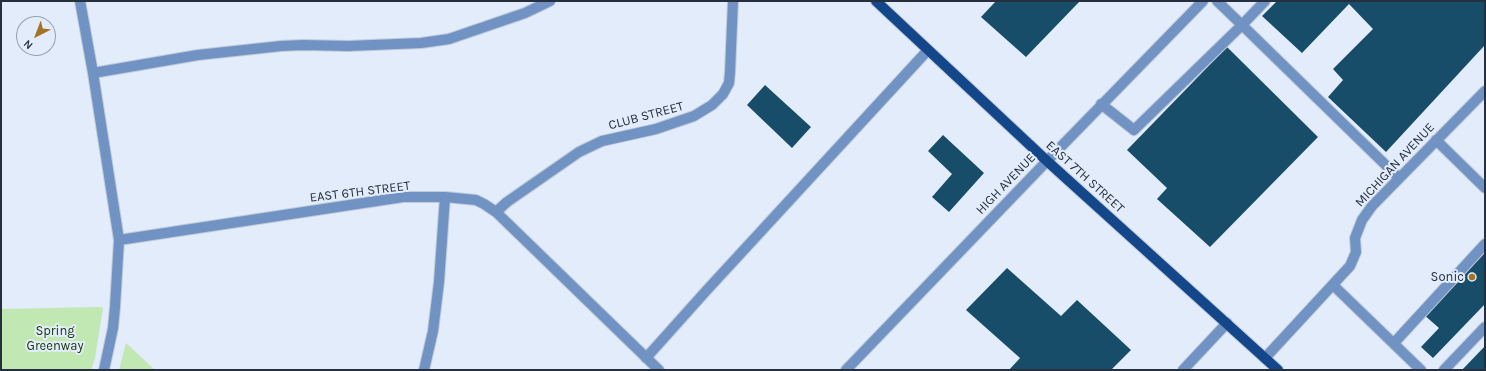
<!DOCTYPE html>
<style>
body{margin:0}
#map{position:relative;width:1486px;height:371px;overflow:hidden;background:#e2ecfa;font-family:Karla,sans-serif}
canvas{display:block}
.frame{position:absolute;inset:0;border:2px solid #262f3d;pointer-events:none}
.north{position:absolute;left:16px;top:16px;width:40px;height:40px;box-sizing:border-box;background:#e2ecfa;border:1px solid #97a0ae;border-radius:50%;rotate:222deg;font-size:11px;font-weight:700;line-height:16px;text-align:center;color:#262f3d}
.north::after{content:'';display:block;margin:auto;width:14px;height:18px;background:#a17426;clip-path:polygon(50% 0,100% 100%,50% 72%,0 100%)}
</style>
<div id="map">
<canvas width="1486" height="371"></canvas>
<div class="frame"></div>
<div class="north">N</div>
</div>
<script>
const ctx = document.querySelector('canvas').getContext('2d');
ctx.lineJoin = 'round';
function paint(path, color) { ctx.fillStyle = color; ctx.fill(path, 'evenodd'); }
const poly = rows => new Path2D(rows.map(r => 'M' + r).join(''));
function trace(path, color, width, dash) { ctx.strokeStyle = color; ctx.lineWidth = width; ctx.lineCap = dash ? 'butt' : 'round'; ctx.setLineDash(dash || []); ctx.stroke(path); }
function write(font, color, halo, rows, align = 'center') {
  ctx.font = font + ' Karla,sans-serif'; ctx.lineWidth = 4; ctx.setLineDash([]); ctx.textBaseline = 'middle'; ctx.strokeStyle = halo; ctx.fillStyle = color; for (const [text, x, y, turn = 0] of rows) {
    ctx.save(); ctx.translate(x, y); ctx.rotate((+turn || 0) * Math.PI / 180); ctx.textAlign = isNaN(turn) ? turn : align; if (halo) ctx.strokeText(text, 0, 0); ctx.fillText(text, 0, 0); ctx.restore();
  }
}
paint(poly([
 [98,307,103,308,95,358,91,370,1,370,1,309],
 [126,343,155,370,119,370]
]), '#c1e7b3');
paint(poly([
 [996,1,1080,1,1026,57,981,17],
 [1277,1,1485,1,1485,45,1386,152,1328,97,1343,80,1333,69,1373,29,1349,4,1302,53,1262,16],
 [1227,47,1318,137,1210,247,1157,199,1167,188,1127,150],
 [765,85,811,127,792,148,747,105],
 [943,135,984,173,949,212,932,197,952,174,928,151],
 [1485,248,1485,304,1433,358,1421,347,1439,328,1423,314],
 [1007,268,1061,316,1077,300,1131,350,1111,370,1009,370,1020,358,966,310],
 [1485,346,1485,370,1462,370]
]), '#184d6a');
const minor = poly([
 [80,1,93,73,119,240,115,307,113,328,104,370],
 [1217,1,1242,25,1265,1],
 [93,73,198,55,281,46,303,45,348,46,421,43,449,39,525,13,550,1],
 [1101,104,1134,130,1242,25,1399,178],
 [1436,140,1485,188],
 [496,212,507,202,579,152,602,141,656,129,694,116,712,105,723,94,729,83,730,72,733,1],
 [119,240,403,197,445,197,476,200,484,204,496,212,659,370],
 [1333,285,1421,370],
 [1394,343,1485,244],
 [646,358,706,291,928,50],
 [1265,358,1350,266,1356,252,1355,238,1362,220,1372,206,1485,91],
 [424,370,433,331,439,282,445,197],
 [846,370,1047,161,1203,1],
 [1183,370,1227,323],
 [1444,370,1485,327]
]);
const major = poly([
 [876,1,1047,161,1278,370]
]);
trace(minor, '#c0cad8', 12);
trace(major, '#c0cad8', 12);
trace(minor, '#7193c3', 10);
trace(major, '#14478a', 10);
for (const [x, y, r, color] of [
 [1472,277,4,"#a17426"]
]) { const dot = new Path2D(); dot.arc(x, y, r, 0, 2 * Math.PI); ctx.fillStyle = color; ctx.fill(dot); trace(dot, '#e2ecfa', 1.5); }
write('13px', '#262f3d', '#e2ecfa', [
 ["CLUB STREET",646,116,-15],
 ["MICHIGAN AVENUE",1395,165,-47],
 ["EAST 7TH STREET",1085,177,42],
 ["HIGH AVENUE",1006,184,-46],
 ["EAST 6TH STREET",360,192,-7]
]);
write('13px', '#262f3d', '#e2ecfa', [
 ["Sonic",1464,277]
], 'right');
write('13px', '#123600', '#e2ecfa', [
 ["Spring",55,331],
 ["Greenway",55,346]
]);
</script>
